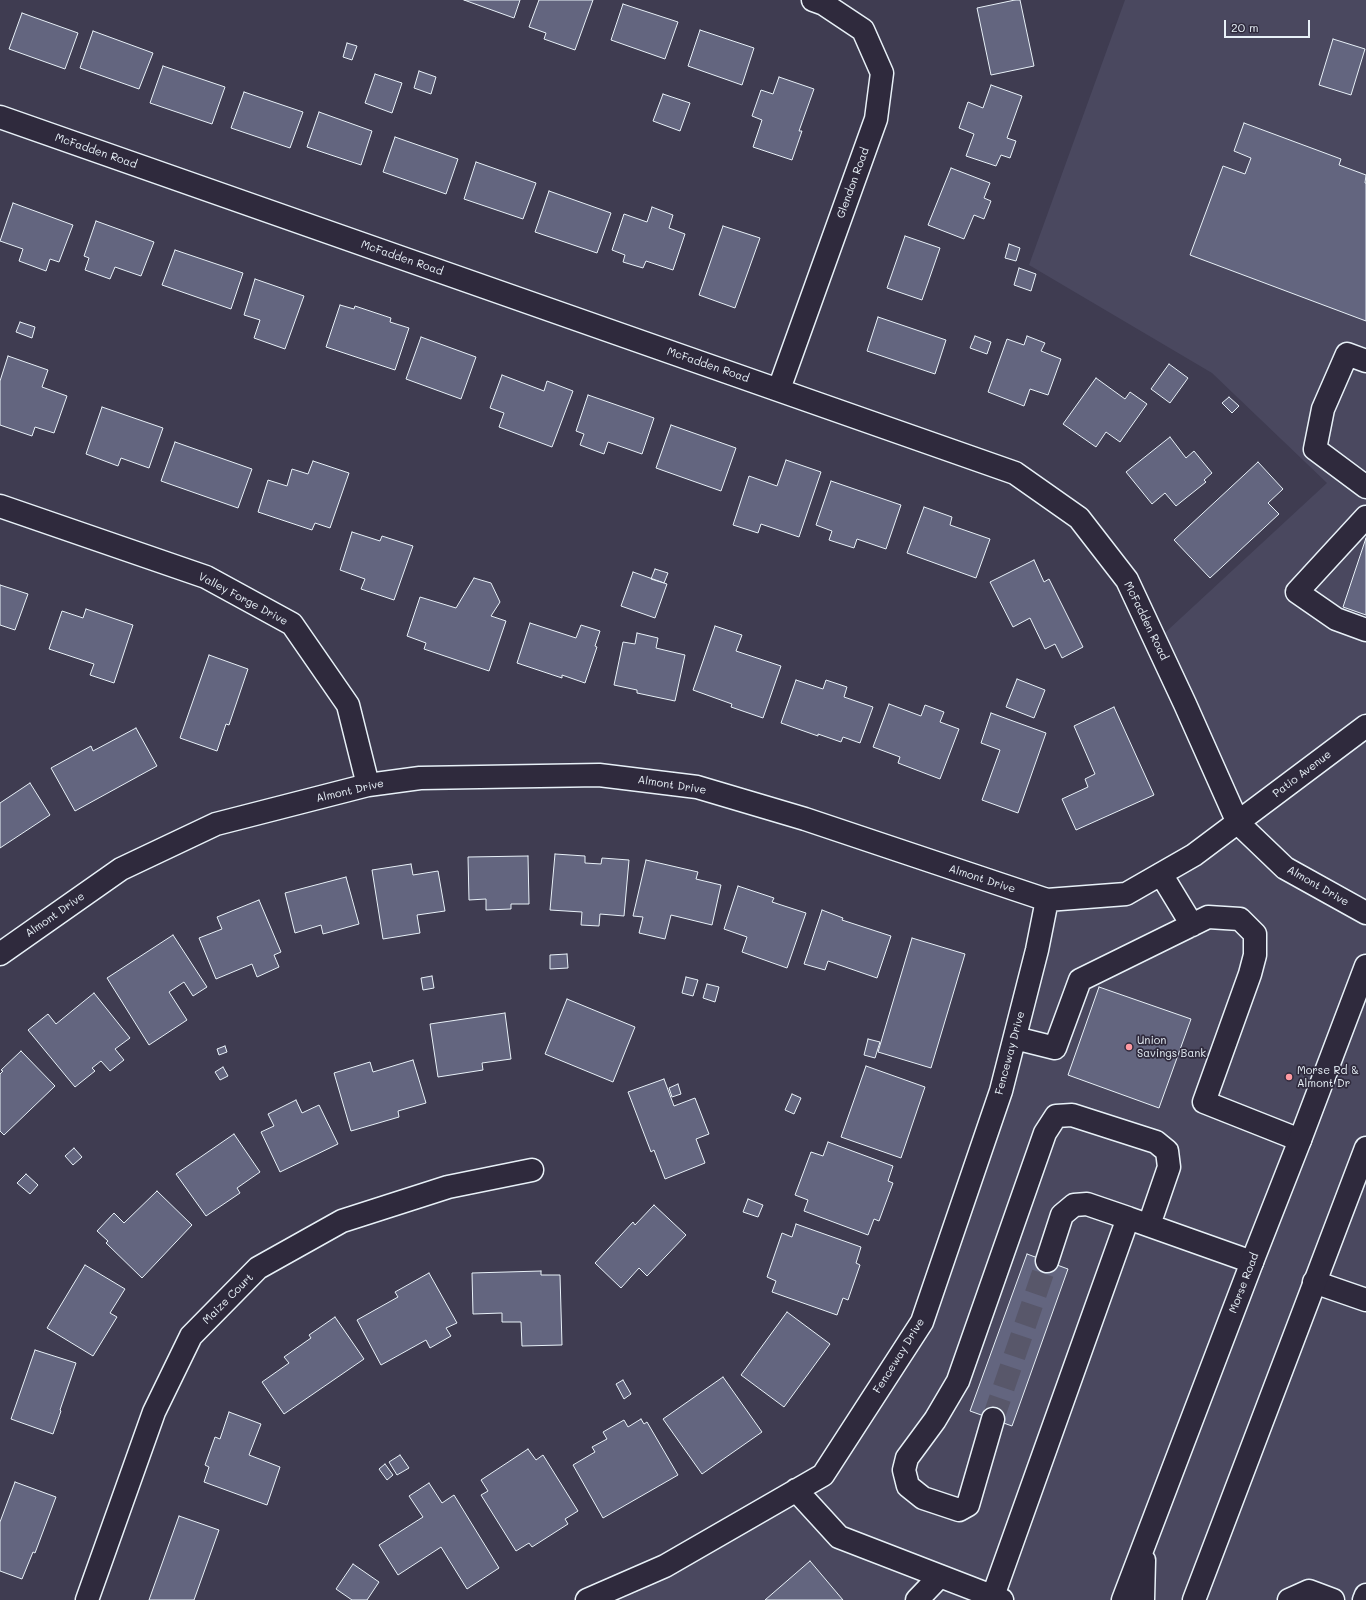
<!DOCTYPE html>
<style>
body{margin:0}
#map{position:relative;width:1366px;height:1600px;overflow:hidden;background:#3f3c51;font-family:Mali,sans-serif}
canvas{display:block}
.scale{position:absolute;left:1224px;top:20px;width:86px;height:18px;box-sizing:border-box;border:2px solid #e8f1f8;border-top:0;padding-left:5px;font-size:12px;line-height:14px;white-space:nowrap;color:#e8f1f8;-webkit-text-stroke:3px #2f2a3d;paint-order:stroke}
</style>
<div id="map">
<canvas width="1366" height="1600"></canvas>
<div class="scale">20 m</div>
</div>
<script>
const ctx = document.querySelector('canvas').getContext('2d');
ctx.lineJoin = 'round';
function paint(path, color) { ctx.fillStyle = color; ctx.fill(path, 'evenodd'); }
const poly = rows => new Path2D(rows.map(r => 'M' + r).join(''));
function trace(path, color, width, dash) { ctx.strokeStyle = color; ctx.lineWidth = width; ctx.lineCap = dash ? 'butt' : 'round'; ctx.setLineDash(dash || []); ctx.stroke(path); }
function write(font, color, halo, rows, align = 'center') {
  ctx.font = font + ' Mali,sans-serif'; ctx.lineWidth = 3.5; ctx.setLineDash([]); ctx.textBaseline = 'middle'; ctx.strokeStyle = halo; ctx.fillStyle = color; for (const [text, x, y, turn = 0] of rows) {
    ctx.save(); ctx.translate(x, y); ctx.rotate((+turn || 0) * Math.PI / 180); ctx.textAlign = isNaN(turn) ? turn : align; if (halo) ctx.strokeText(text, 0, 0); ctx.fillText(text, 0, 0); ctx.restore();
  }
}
paint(poly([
 [1125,0,1366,0,1366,1600,580,1600,634,1572,831,1461,890,1380,933,1280,1057,897,1116,891,1236,821,1155,642,1327,483,1212,373,1029,265]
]), '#4a485f');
const building = poly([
 [464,0,520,0,514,18,464,0],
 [539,0,593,0,575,50,544,39,546,33,529,27,539,0],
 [1015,0,1020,0,1034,66,991,75,977,8,1015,0],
 [623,4,678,22,665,59,611,40,623,4],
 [22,13,78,33,65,69,9,49,22,13],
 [700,30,754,48,742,85,688,66,700,30],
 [93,31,153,53,139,89,80,68,93,31],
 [1333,39,1365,49,1351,95,1319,85,1333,39],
 [347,43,357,46,352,60,343,57,347,43],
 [163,66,225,87,212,124,150,103,163,66],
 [419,71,436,77,431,94,414,88,419,71],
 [375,74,402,83,392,113,365,103,375,74],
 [779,77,814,89,799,131,802,131,792,160,753,147,762,120,752,116,761,90,773,94,779,77],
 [991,85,1022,96,1007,138,1016,141,1010,158,1001,155,996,166,966,156,974,134,959,128,968,102,983,108,991,85],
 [244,92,303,112,290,148,231,128,244,92],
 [663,94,690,103,680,131,653,121,663,94],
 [319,112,372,131,361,165,307,147,319,112],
 [1244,123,1341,159,1339,165,1366,175,1365,183,1366,183,1366,321,1190,255,1223,166,1245,174,1251,158,1234,151,1244,123],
 [395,137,458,159,446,194,383,172,395,137],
 [476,162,536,183,523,219,464,199,476,162],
 [951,168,990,183,984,198,991,201,984,219,974,215,964,239,928,225,951,168],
 [549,191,611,213,597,253,535,232,549,191],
 [13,203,73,225,59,262,50,259,46,271,19,261,23,249,0,241,13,203],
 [652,207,673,215,669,228,685,234,673,270,646,261,643,268,623,262,625,255,612,250,624,214,647,222,652,207],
 [96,221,154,242,141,276,115,267,110,279,85,270,89,258,84,256,96,221],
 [723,226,760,238,735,308,699,295,723,226],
 [905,236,940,248,922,300,887,288,905,236],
 [1009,244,1020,248,1016,261,1005,258,1009,244],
 [175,250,243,273,231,309,162,285,175,250],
 [1019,268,1036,274,1031,291,1014,285,1019,268],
 [255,279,304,296,285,349,254,338,260,320,244,315,255,279],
 [340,305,354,309,355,306,391,318,390,322,409,328,395,370,326,347,340,305],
 [878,317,946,340,935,374,867,351,878,317],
 [20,322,35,327,32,338,16,332,20,322],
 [975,336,991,342,987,354,970,348,975,336],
 [1027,336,1045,343,1041,351,1061,359,1048,395,1030,389,1024,406,988,392,1007,339,1024,345,1027,336],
 [421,337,476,357,461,399,406,379,421,337],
 [8,356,48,370,42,387,67,396,54,433,35,427,32,436,0,425,0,381,8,356],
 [1169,364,1188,378,1170,403,1151,389,1169,364],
 [502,375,544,391,547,381,573,391,552,447,499,427,504,413,490,408,502,375],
 [1096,378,1125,399,1130,392,1147,404,1120,442,1106,432,1096,447,1063,424,1096,378],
 [588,395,654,418,642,454,608,442,604,454,580,445,584,434,576,431,588,395],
 [1229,397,1239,406,1232,413,1222,403,1229,397],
 [102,407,163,428,149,468,121,458,118,466,86,454,102,407],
 [671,425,736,448,721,491,656,468,671,425],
 [1170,437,1186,458,1194,451,1212,473,1204,480,1206,482,1176,506,1165,493,1152,504,1126,472,1170,437],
 [175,442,252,469,238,508,161,481,175,442],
 [786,460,821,472,799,537,761,524,758,533,733,525,749,476,777,486,786,460],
 [313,461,349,473,330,528,315,523,312,530,258,512,268,480,287,486,292,469,308,474,313,461],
 [1258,462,1283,489,1268,503,1279,514,1210,578,1174,540,1258,462],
 [831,481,901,505,886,549,857,539,854,548,829,540,832,531,816,525,831,481],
 [924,507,952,517,950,525,990,539,976,578,907,553,924,507],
 [352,532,380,541,382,536,413,546,394,600,361,589,365,579,340,570,352,532],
 [1366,538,1366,615,1343,607,1366,538],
 [1034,560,1044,582,1049,579,1083,647,1062,658,1055,644,1045,649,1030,618,1013,627,990,582,1034,560],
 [655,569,668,573,664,583,651,579,655,569],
 [633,572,667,584,655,618,621,606,633,572],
 [474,578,491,583,500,602,491,616,506,621,489,671,424,649,426,643,407,636,420,597,456,608,474,578],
 [0,585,28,594,15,630,0,625,0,585],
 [86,609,133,625,114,683,90,675,94,664,49,649,62,611,83,618,86,609],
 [530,623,576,638,581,625,600,631,595,646,597,647,585,683,562,675,562,678,517,663,530,623],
 [715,626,742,635,736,651,781,666,763,718,731,707,732,704,693,690,715,626],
 [637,633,658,638,656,648,685,655,675,701,637,693,637,690,614,685,623,642,635,644,637,633],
 [209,655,248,669,229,725,226,724,217,751,180,738,209,655],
 [1017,679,1045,690,1034,718,1006,707,1017,679],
 [796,680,823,689,826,680,847,687,844,697,873,707,860,743,843,737,841,742,818,734,818,736,781,723,796,680],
 [889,704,921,716,925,705,944,712,940,722,959,729,940,779,898,763,900,757,873,747,889,704],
 [1114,707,1154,795,1076,830,1062,799,1088,787,1085,779,1095,774,1074,726,1114,707],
 [991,713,1046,733,1018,813,982,800,1000,750,981,743,991,713],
 [136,728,157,766,75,811,51,768,91,746,93,751,136,728],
 [30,783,50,815,0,848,0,803,30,783],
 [555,854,585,856,585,863,601,864,602,858,629,860,624,916,600,914,599,926,581,925,582,912,550,910,555,854],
 [528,856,529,904,511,904,511,909,486,910,486,899,469,900,468,857,528,856],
 [646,860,698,872,696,879,721,885,712,925,671,915,665,939,639,933,643,917,633,916,646,860],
 [411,864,413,875,438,871,445,911,417,915,420,933,383,939,372,870,411,864],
 [346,877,359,924,323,934,321,925,295,933,285,893,346,877],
 [738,886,774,898,772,902,806,913,787,968,742,952,747,937,724,929,738,886],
 [259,900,281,952,274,955,279,967,257,977,252,964,216,979,199,938,222,929,217,917,259,900],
 [822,910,843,918,842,920,891,936,877,978,828,961,825,970,804,964,822,910],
 [173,935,207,987,193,996,184,982,169,992,187,1020,149,1045,107,978,173,935],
 [912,938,965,954,931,1068,878,1052,912,938],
 [567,954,568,968,550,969,550,955,567,954],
 [432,976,434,988,423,990,421,978,432,976],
 [686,977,698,980,693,996,682,993,686,977],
 [707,984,719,987,715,1002,703,998,707,984],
 [1099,987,1191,1019,1159,1108,1068,1075,1099,987],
 [94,993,130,1038,115,1049,124,1060,110,1071,101,1061,92,1068,95,1071,75,1087,28,1030,48,1014,56,1024,94,993],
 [567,999,635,1027,613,1082,545,1054,567,999],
 [505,1013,511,1059,482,1063,483,1070,438,1077,430,1024,505,1013],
 [868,1039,880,1042,875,1058,864,1055,868,1039],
 [225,1046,227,1052,219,1055,217,1049,225,1046],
 [21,1051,55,1086,4,1135,0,1131,0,1074,3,1071,1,1070,21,1051],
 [413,1060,426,1103,398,1111,399,1117,351,1131,334,1073,370,1062,373,1072,413,1060],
 [866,1066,925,1087,901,1158,841,1137,866,1066],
 [223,1067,228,1076,220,1080,215,1072,223,1067],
 [664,1079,674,1106,695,1098,709,1134,696,1139,705,1163,665,1179,654,1150,651,1152,628,1092,664,1079],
 [678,1084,681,1094,672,1097,669,1088,678,1084],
 [792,1094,801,1098,794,1114,785,1110,792,1094],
 [296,1100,302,1113,319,1105,338,1144,280,1172,261,1132,274,1126,268,1114,296,1100],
 [234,1134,260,1172,237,1188,240,1193,206,1216,176,1174,234,1134],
 [828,1142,893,1166,888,1181,893,1183,879,1221,874,1219,868,1235,804,1211,808,1200,795,1195,811,1152,823,1156,828,1142],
 [74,1148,82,1157,73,1165,65,1156,74,1148],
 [26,1174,38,1185,30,1194,17,1183,26,1174],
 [157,1191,192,1225,142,1278,106,1243,108,1241,97,1231,114,1213,124,1223,157,1191],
 [748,1199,763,1205,758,1217,743,1212,748,1199],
 [654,1205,686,1235,647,1276,639,1268,621,1288,595,1263,633,1222,635,1225,654,1205],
 [796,1224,861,1247,856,1263,860,1265,848,1300,843,1298,837,1315,772,1292,776,1281,767,1277,782,1233,792,1237,796,1224],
 [1027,1254,1068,1269,1012,1426,970,1411,1027,1254],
 [85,1265,125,1289,110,1313,117,1317,93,1356,47,1328,85,1265],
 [541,1271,541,1275,560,1275,562,1345,522,1346,521,1322,502,1322,502,1313,473,1314,472,1273,541,1271],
 [429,1273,457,1323,446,1328,451,1336,430,1348,426,1340,381,1365,357,1320,398,1297,395,1292,429,1273],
 [787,1312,830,1344,784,1407,741,1375,787,1312],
 [335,1317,364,1359,284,1414,262,1382,289,1363,284,1357,311,1338,309,1335,335,1317],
 [35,1350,76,1363,60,1410,61,1411,53,1434,11,1419,35,1350],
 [723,1377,762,1432,702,1474,663,1419,723,1377],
 [623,1380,631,1394,624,1399,616,1384,623,1380],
 [229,1412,261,1424,249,1455,280,1467,267,1505,204,1482,209,1467,205,1465,215,1437,220,1439,229,1412],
 [641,1419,644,1424,647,1422,678,1475,603,1518,573,1465,595,1452,592,1447,607,1439,603,1432,624,1420,628,1427,641,1419],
 [528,1449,536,1460,543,1455,578,1511,565,1519,568,1524,532,1547,529,1543,516,1551,481,1495,488,1491,481,1480,528,1449],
 [400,1455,409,1468,397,1475,389,1462,400,1455],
 [385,1464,393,1475,387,1480,379,1469,385,1464],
 [15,1482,56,1497,35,1553,33,1552,22,1579,0,1571,0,1522,15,1482],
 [429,1483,442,1503,454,1495,499,1568,467,1589,441,1547,398,1575,379,1545,423,1517,409,1496,429,1483],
 [179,1516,219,1530,194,1600,149,1600,179,1516],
 [810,1561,843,1600,765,1600,810,1561],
 [353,1564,379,1582,367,1600,352,1600,336,1589,353,1564]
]);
paint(building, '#63657f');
trace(building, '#e8f1f8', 1);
trace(poly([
 [993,1419,1047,1261]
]), '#58576a', 22, [22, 11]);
const minor = poly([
 [0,117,1015,473,1079,518,1127,580,1185,704,1238,823,1285,868,1366,913],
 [1366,361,1347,354,1323,409,1315,449,1366,487],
 [779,389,876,119,882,73,863,30,824,4,813,0],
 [0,506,206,577,292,624,348,705,368,785],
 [1366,517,1297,592,1336,619,1366,630],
 [1161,874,1192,925],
 [0,954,121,869,216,824,368,785,420,778,599,775,697,787,805,819,1047,900,1126,894,1194,855,1366,726],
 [1015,1038,1055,1048,1080,980,1208,917,1240,919,1255,934,1255,955,1250,974,1204,1102,1300,1140],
 [1047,1261,1062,1215,1074,1205,1087,1204,1128,1218],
 [1314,1282,1366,1300],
 [993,1419,968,1505,959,1510,923,1498,908,1486,904,1470,907,1458,935,1420,958,1381,1045,1133,1056,1116,1072,1115,1156,1142,1167,1151,1169,1167,1149,1225],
 [796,1490,839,1537,1002,1600],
 [993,1596,1128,1218,1252,1262],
 [87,1600,154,1412,191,1336,258,1268,342,1221,448,1187,532,1170],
 [587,1600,665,1566,823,1475,922,1322,1001,1091,1037,950,1047,900],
 [917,1600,940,1576],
 [1289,1600,1309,1591,1333,1600],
 [1364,1600,1366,1595]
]);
const major = poly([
 [1123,1600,1252,1262,1300,1140,1366,966],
 [1143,1600,1144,1560],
 [1194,1600,1366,1148]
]);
trace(minor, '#e8f1f8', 25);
trace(major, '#e8f1f8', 25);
trace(minor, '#2f2a3d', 22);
trace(major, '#2f2a3d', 22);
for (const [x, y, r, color] of [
 [1129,1047,4,"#ff9aa2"],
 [1289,1077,4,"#ff9aa2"]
]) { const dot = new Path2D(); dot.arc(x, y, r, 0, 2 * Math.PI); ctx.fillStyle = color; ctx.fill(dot); trace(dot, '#2f2a3d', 1.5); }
write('11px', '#e8f1f8', '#2f2a3d', [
 ["McFadden Road",96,151,19],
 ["Glendon Road",853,183,-70],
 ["McFadden Road",402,258,19],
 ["McFadden Road",708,365,19],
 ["Valley Forge Drive",243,599,28],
 ["McFadden Road",1146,621,64],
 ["Patio Avenue",1302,774,-37],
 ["Almont Drive",672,785,9],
 ["Almont Drive",350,791,-13],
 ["Almont Drive",982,879,18],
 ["Almont Drive",1318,886,30],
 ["Almont Drive",55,915,-35],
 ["Fenceway Drive",1010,1053,-75],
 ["Morse Road",1244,1283,-69],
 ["Maize Court",228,1299,-45],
 ["Fenceway Drive",899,1356,-58]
]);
write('11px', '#e8f1f8', '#2f2a3d', [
 ["Union",1137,1041],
 ["Savings Bank",1137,1054],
 ["Morse Rd &",1297,1071],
 ["Almont Dr",1297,1084]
], 'left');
</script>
